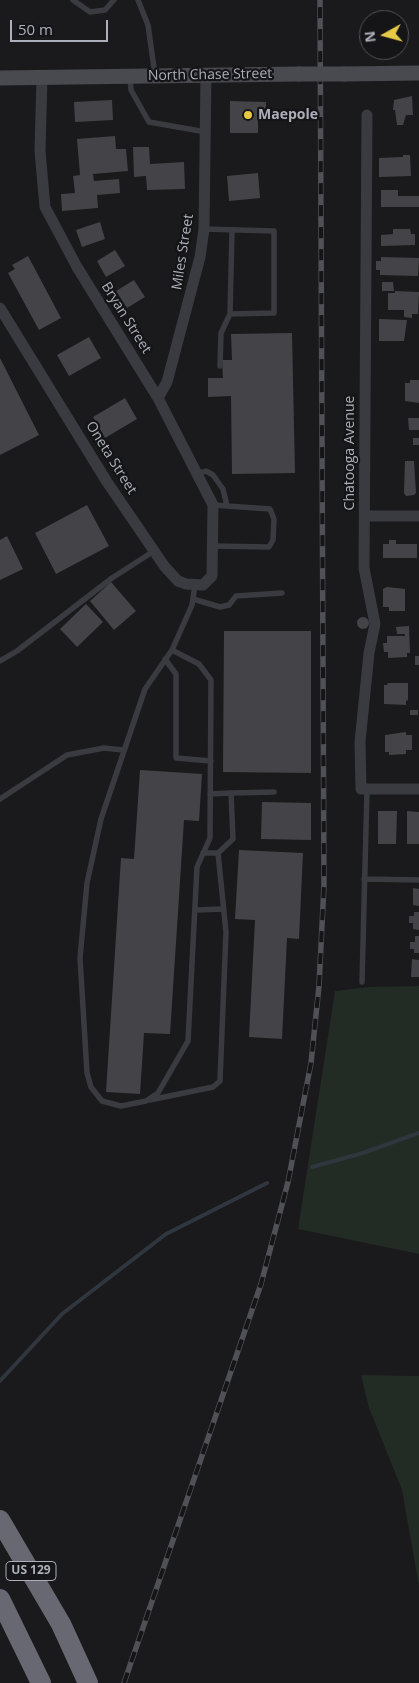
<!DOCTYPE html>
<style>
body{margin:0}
#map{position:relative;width:419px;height:1683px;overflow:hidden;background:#1a191b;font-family:"Open Sans",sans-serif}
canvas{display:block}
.north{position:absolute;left:359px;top:10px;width:50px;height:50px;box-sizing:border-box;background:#151416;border:1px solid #525258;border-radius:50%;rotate:263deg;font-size:14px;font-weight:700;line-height:20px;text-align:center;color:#adafba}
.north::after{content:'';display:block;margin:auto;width:18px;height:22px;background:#e5c947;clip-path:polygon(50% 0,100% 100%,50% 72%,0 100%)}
.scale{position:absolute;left:10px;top:20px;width:98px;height:22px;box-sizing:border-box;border:2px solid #adafba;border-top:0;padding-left:6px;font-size:15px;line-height:18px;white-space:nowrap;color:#adafba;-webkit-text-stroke:4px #151416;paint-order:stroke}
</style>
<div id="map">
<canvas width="419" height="1683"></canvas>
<div class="north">N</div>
<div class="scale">50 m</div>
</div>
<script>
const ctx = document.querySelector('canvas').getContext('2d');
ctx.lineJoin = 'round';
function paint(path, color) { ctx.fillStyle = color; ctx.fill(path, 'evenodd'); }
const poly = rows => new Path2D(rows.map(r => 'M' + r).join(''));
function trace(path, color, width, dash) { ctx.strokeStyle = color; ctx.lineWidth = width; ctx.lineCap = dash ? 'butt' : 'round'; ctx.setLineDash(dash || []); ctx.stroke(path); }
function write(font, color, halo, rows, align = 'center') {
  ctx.font = font + ' "Open Sans",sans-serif'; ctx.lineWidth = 4.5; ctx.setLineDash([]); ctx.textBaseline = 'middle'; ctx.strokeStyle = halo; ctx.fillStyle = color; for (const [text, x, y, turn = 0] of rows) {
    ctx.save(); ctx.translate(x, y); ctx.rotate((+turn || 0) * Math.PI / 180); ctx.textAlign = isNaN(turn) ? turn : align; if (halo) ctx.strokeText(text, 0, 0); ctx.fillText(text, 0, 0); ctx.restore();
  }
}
paint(poly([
 [419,986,419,1254,298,1229,335,991,369,987],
 [361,1375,419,1376,419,1586,402,1490,369,1408]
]), '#232b25');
trace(poly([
 [312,1167,363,1153,419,1133],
 [0,1381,62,1314,166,1234,267,1183]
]), '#30363e', 4);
paint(poly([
 [412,96,413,115,406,115,403,125,397,125,395,110,393,110,394,100],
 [112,100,113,120,75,122,74,102],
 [230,101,266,102,266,118,258,117,258,133,230,133],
 [115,136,116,149,126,149,128,171,93,174,94,181,119,179,120,193,97,195,98,208,62,211,61,194,75,193,73,176,80,175,77,139],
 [133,147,149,147,150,164,184,162,185,189,147,190,146,176,134,177],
 [403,155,410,155,411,176,379,177,379,158,403,157],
 [258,173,260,198,229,201,227,176],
 [381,190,398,190,398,196,419,196,419,207,381,207],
 [100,222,105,239,82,247,76,230],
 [393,229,410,229,411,234,415,234,415,245,381,246,381,235,393,234],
 [115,250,125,266,106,277,97,261],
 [28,256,61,318,39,330,8,273,15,269,12,265],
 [381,257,419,258,418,276,380,275,380,270,376,270,376,261,381,261],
 [134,280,145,297,127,308,116,291],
 [382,282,393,282,394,291,382,291],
 [395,291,419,292,418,314,412,314,412,318,404,317,404,310,388,310,388,293,395,293],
 [379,319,407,320,404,341,379,341],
 [292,333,295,473,232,474,231,396,208,397,208,378,223,378,222,360,232,360,231,334],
 [89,337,101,358,69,376,57,355],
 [0,358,39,435,0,455],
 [410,380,419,380,419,403,405,401,405,383,410,383],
 [125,398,137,419,105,438,93,417],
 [408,418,419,418,419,430,409,430],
 [413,438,419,438,419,445,413,445],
 [405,461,414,461,416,493,414,495,406,496,404,493],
 [87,505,109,546,56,574,35,533],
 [7,536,23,569,0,580,0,540],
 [389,540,396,540,396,544,417,544,417,558,383,558,383,544,389,544],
 [111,582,136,611,114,630,90,601],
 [387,587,405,589,405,611,389,611,389,607,383,607,383,589],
 [86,604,103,622,77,647,60,629],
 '357 623a6 6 0 1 1 12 0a6 6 0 1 1-12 0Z',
 [409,626,410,653,407,653,407,657,388,658,388,652,384,652,383,643,387,643,387,636,405,636,405,634,397,634,396,627],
 [224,631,311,631,311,773,223,772],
 [415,656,419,656,419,665,415,665],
 [388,683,408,683,408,700,406,701,406,705,384,704,384,685,387,685],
 [410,710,418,710,418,715,410,715],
 [406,732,406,735,412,735,412,750,406,750,406,754,389,755,389,752,385,752,385,735],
 [140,770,202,774,199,821,184,820,170,1034,144,1033,140,1094,106,1092,121,858,134,859],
 [262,802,311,803,311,840,261,839],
 [378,811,397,811,396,844,378,844],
 [407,811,419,812,419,844,407,844],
 [239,850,303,853,299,939,287,938,282,1039,249,1037,255,920,235,919],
 [413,888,419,889,419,906,413,905],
 [414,912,419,912,419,930,413,929,413,923,409,923,409,916,414,916],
 [415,936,419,936,419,953,414,953,414,949,410,949,410,942,415,942],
 [412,959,419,960,419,977,411,977]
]), '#444448');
trace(poly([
 [73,0,90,12,105,10,114,0],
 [138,0,148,25,155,75],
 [130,77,131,90,149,122,206,132],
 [204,229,274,231,274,313,230,314],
 [220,366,221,333,230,314,232,231],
 [197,474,206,471,213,475,223,489,227,506],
 [213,505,270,509,274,519,273,540,269,547,213,546],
 [193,599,220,607,229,605,236,596,282,593],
 [172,650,199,664,211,680,210,838,197,867,188,1041,158,1093,146,1101,121,1106,102,1101,91,1087,87,1073,80,958,87,883,101,819,145,689,172,650,192,605,195,585],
 [165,659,176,674,176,758,211,761],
 [0,661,17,651,112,578,154,551],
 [231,793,274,792],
 [210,794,231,793,233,839,218,853],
 [0,799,67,755,104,748,123,750],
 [364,879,419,880],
 [196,910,223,909],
 [362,982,367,790],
 [150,1100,213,1087,220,1081,226,932,218,853,203,853]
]), '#3a3b40', 5.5);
trace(poly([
 [367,115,364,568,375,624,369,653,360,742,361,789,419,789],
 [0,308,107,482,165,567,178,581,186,584,203,585,212,576,213,505,158,398,77,267,45,207,40,151,42,77],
 [158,398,167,382,200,257,204,229,206,74],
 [365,516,419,516]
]), '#3a3b40', 11);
trace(poly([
 [344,74,419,73],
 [0,78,299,74]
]), '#494950', 15);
trace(poly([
 [0,1520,61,1624,88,1683],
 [0,1599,41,1683]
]), '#676871', 20);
const rail = poly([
 [124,1683,261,1284,288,1182,311,1063,319,986,324,885,320,0]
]);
trace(rail, '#505057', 5.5);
trace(rail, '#151416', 4, [11]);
trace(poly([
 [299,74,344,74]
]), '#494950', 15);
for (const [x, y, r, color] of [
 [248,115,5,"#e5c947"]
]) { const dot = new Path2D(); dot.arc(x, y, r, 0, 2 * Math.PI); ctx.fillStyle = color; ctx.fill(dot); trace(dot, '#151416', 2); }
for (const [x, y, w] of [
 [31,1571,50]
]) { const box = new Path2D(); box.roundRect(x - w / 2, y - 9.5, w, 19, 4); ctx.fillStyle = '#151416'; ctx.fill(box); trace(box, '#adafba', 1); }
write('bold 12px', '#adafba', null, [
 ["US 129",31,1571]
]);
write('14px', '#adafba', '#151416', [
 ["North Chase Street",210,75,-1],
 ["Miles Street",183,252,-81],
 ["Bryan Street",126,318,58],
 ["Chatooga Avenue",350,453,-90],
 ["Oneta Street",111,458,58]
]);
write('bold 14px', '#adafba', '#151416', [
 ["Maepole",258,115]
], 'left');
</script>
